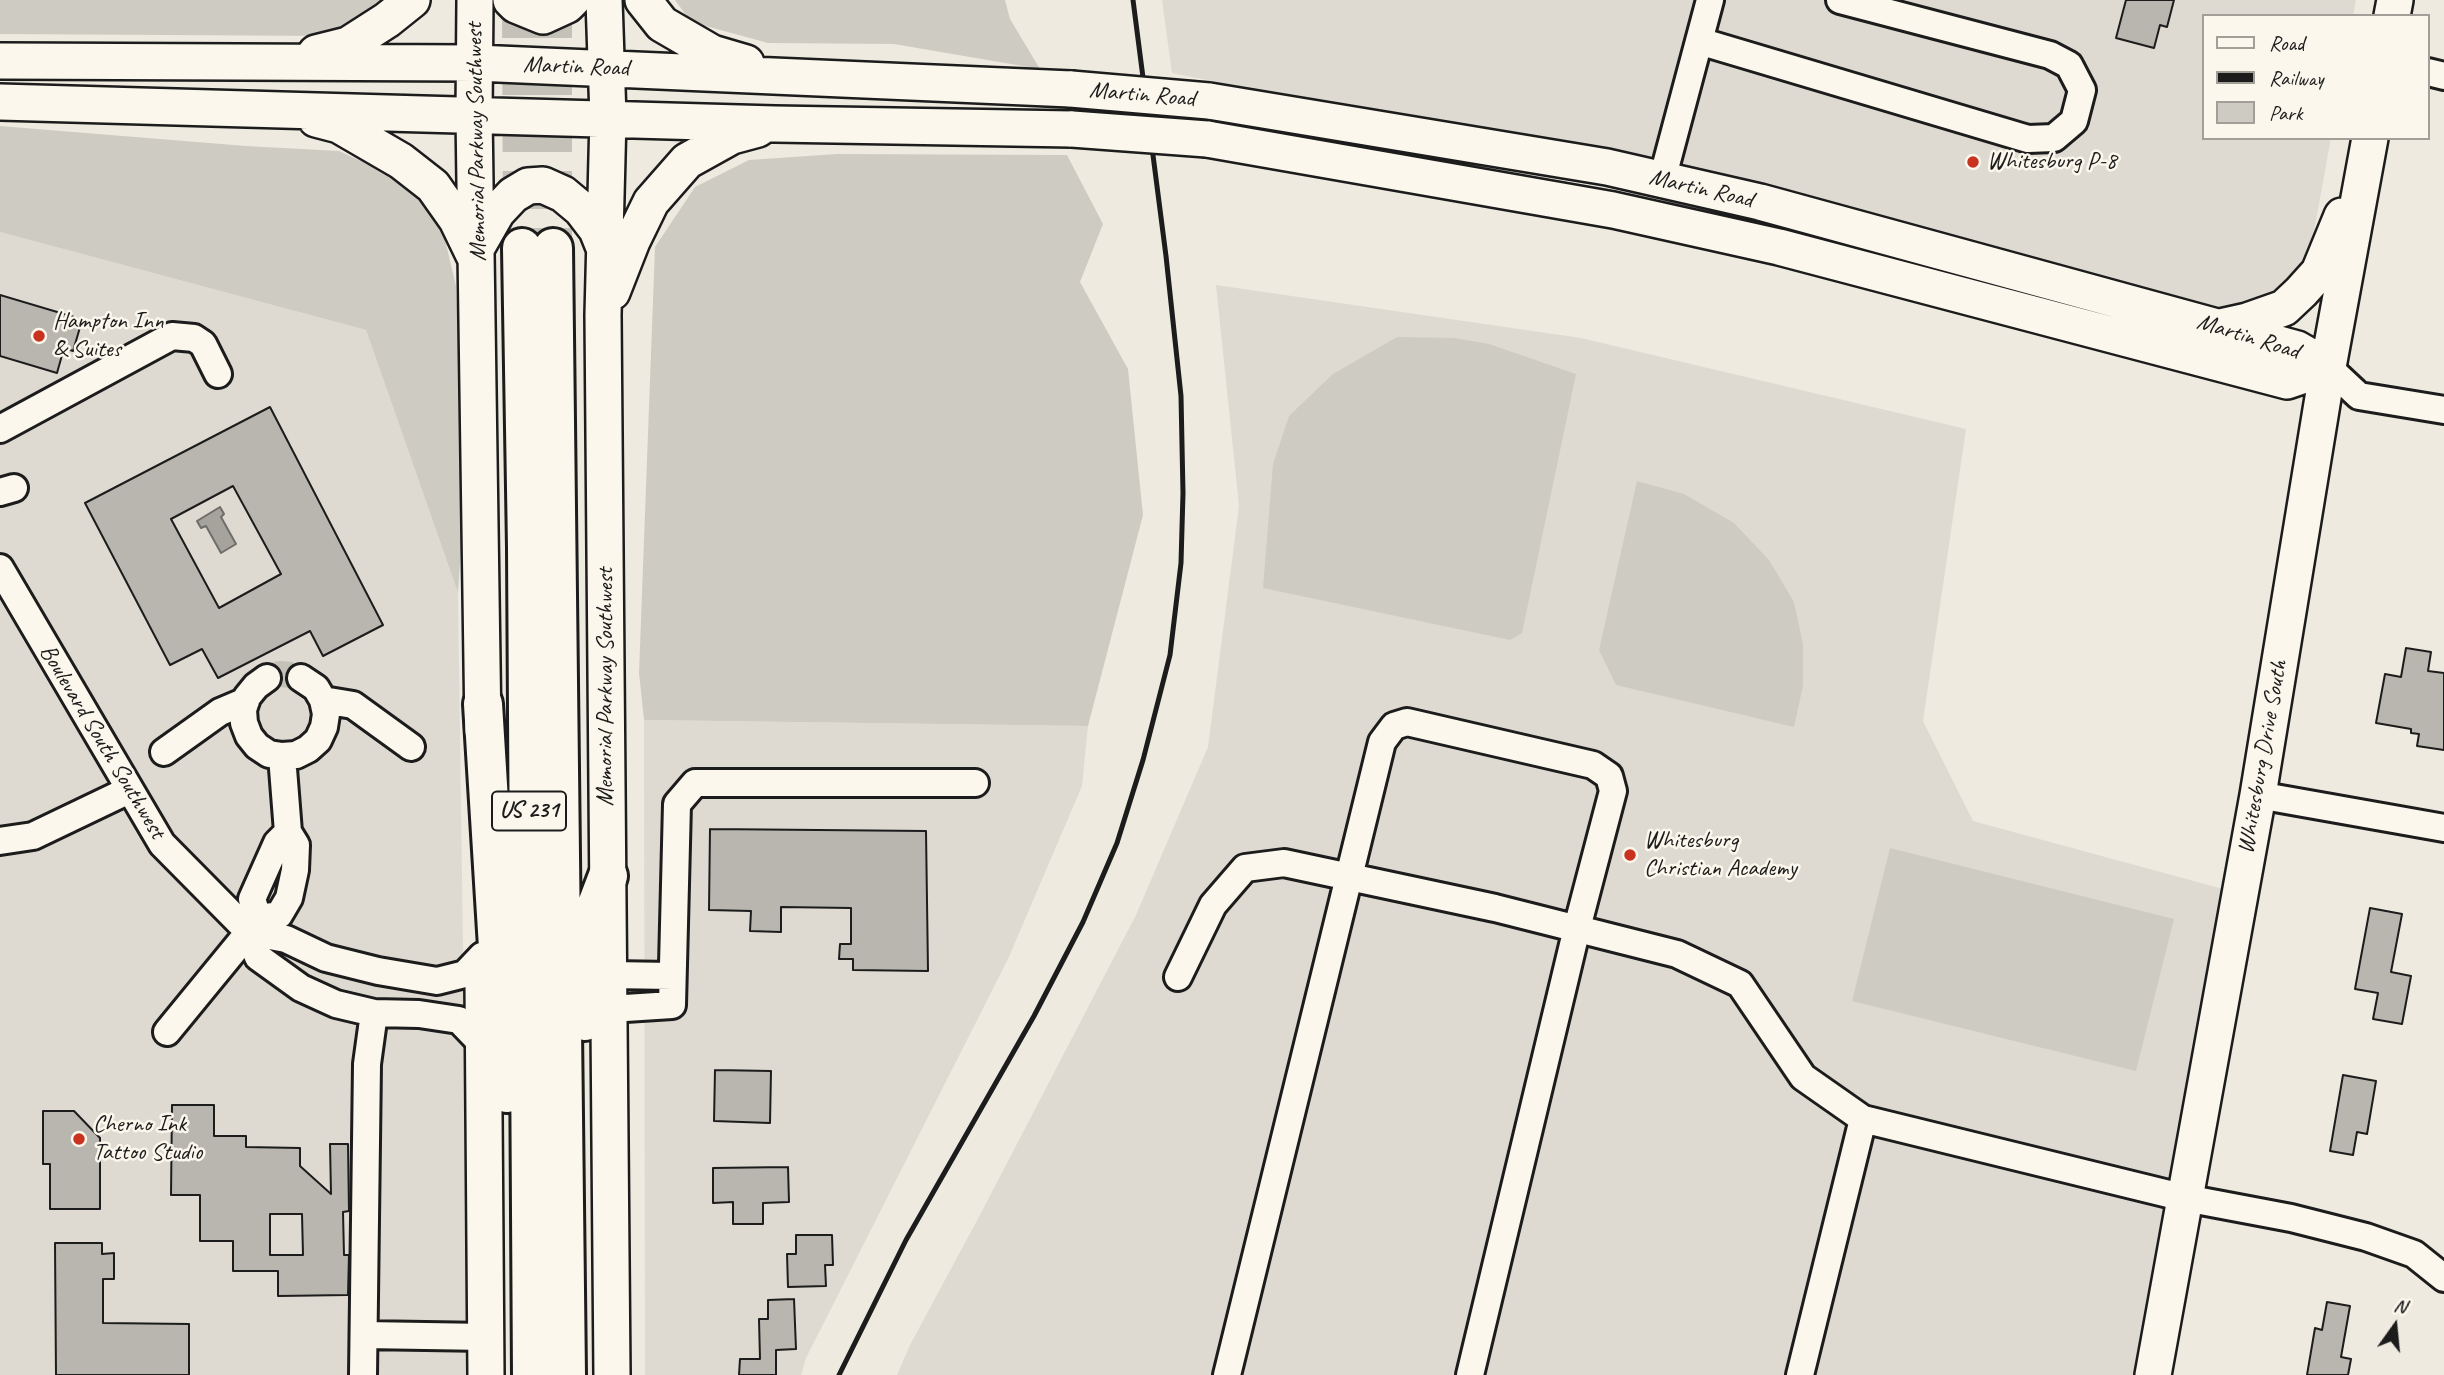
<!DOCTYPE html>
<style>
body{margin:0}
#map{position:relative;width:2444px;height:1375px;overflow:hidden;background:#eeeadf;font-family:Caveat,sans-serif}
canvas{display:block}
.legend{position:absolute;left:2202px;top:14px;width:228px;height:126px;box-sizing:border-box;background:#fbf7ec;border:2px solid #a29f99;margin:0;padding:9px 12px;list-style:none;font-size:21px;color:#1c1c1c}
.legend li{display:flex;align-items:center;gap:14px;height:35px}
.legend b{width:35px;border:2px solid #a29f99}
.north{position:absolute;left:2360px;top:1291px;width:70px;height:70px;-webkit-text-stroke:5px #fbf7ec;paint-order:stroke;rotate:15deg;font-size:19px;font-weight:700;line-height:28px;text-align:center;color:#1c1c1c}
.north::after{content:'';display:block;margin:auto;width:24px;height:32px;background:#1c1c1c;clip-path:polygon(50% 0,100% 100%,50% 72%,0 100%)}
</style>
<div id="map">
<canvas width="2444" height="1375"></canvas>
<ul class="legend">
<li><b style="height:9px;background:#fbf7ec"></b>Road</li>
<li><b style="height:9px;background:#1c1c1c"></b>Railway</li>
<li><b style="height:19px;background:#ceccc2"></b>Park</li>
</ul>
<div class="north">N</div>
</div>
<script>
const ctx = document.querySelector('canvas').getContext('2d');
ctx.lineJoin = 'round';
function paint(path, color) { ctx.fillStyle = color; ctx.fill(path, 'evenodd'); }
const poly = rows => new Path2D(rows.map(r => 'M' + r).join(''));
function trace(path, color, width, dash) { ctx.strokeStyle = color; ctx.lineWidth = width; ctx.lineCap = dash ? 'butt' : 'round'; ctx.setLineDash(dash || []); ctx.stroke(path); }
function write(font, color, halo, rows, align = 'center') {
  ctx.font = font + ' Caveat,sans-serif'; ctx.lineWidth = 5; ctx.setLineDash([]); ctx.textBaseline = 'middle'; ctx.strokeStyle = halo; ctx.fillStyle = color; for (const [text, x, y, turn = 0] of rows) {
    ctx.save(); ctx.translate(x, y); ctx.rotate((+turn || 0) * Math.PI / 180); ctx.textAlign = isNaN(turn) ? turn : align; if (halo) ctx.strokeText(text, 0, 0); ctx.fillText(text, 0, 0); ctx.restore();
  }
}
paint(poly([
 [1162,0,2356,0,2353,16,2204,16,2204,138,2331,138,2306,275,2272,307,2222,316,1739,186,1172,73],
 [0,232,366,330,458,593,469,1375,0,1375],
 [1216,285,1581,338,1966,429,1923,721,1973,821,2223,889,2136,1375,897,1375,910,1345,981,1213,1136,915,1208,747,1239,506],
 [644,720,1088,726,1082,786,1008,959,806,1358,801,1375,645,1375]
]), '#dedad1');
paint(poly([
 [0,0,382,0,329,36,0,34],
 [675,0,1005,0,1010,19,1040,69,894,44,768,43,691,22],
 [0,126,246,146,339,151,400,179,441,223,456,286,465,485,458,593,366,330,0,232],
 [837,154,1067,155,1103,224,1080,282,1128,369,1143,515,1088,726,644,720,639,673,655,247,695,187,749,160],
 [1397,337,1455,338,1489,344,1576,374,1522,633,1510,640,1263,588,1273,464,1289,416,1333,374],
 [1637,481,1684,494,1734,523,1769,560,1794,602,1803,644,1803,686,1794,727,1616,685,1599,650],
 [1890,848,2174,919,2136,1071,1852,1001]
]), '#ceccc2');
const water = poly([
 [220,507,224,514,221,517,236,544,221,553,206,526,201,528,197,521,220,507]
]);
paint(water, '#a6a39d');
trace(water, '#6f6d69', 2);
const building = poly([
 [2126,0,2174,0,2167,27,2160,25,2154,48,2116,38,2126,0],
 [0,295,74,317,73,321,81,324,73,351,64,348,57,373,0,356,0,295],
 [270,407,383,625,323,656,310,631,218,678,202,649,170,665,85,503,270,407],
 [233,486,281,574,219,608,171,519,233,486],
 [2406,648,2431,652,2428,671,2444,673,2444,750,2417,746,2419,734,2411,733,2411,729,2376,723,2385,674,2401,677,2406,648],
 [710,829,926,831,928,971,853,970,853,959,839,959,840,944,851,944,851,908,781,907,781,932,750,931,751,911,709,910,710,829],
 [2370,908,2402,914,2391,972,2411,976,2402,1024,2373,1019,2378,993,2355,989,2370,908],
 [715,1070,771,1071,770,1123,714,1121,715,1070],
 [2343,1075,2376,1081,2367,1134,2357,1132,2353,1155,2330,1151,2343,1075],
 [172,1105,214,1105,214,1136,246,1136,246,1147,300,1148,300,1166,331,1194,330,1144,348,1144,349,1211,343,1212,344,1255,349,1255,348,1295,278,1296,278,1271,233,1271,233,1241,200,1241,200,1195,171,1195,172,1105],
 [270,1214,302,1214,303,1255,270,1255,270,1214],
 [43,1111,74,1111,100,1138,100,1209,50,1209,50,1164,43,1164,43,1111],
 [788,1167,789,1202,763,1203,763,1224,733,1224,733,1202,713,1203,713,1168,788,1167],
 [796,1235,832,1235,833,1265,825,1265,826,1286,788,1287,787,1254,796,1254,796,1235],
 [55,1243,102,1243,102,1254,114,1253,114,1279,103,1279,103,1323,189,1324,189,1375,56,1375,55,1243],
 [794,1299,796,1349,776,1350,776,1375,739,1375,740,1359,760,1359,759,1319,768,1319,768,1300,794,1299],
 [2327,1302,2350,1306,2341,1357,2351,1359,2348,1375,2307,1375,2315,1328,2322,1330,2327,1302]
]);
paint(building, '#b9b6af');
trace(building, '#1c1c1c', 2);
trace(poly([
 [267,678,280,674,293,675,301,678]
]), '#c4c1b8', 26, [26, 13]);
trace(poly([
 [521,0,522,248],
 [553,0,553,248]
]), '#c4c1b8', 38, [38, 19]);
const minor = poly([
 [1699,41,2028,139,2054,138,2074,121,2082,90,2069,65,2050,55,1840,0],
 [2428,72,2444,76],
 [1662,180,1710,0],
 [2328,367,2359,396,2444,410],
 [0,429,172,336,194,338,203,344,218,374],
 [0,492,14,488],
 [0,568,162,844,249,932,258,957,301,988,336,1004,374,1013,419,1014,459,1020,484,1046],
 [267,678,256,686,247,697,243,710,244,723,249,736,257,746,269,754,282,756,296,755,308,749,318,740,324,727,326,714,323,700,316,688,301,678],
 [323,700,353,705,411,747],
 [164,752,220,712,246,701],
 [2258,795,2444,828],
 [0,841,33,836,129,790],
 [258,918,279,915,289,898,295,870,296,845,288,832,282,756],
 [249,932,286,939,326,958,378,971,437,981,465,974,482,956],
 [610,975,672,976],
 [1178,977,1213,905,1245,868,1284,863,1495,908,1677,954,1740,984,1803,1077,1863,1119,2185,1198,2291,1218,2366,1237,2414,1254,2444,1278],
 [610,1009,672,1005,677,804,695,783,975,783],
 [167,1032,249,932,258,918,252,899,277,843,288,832],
 [364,1335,487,1337],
 [363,1375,367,1064,374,1013],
 [1227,1375,1382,742,1394,726,1407,722,1593,765,1609,776,1613,791,1577,928,1470,1375],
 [1800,1375,1863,1119]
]);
const major = poly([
 [475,0,474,115,483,731],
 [511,0,516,5,543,16,567,5,572,0],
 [604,0,608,117,603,315,612,1375],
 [643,0,662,24,712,53,746,63],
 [2392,16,2395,0],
 [316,53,348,45,387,20,412,0],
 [0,61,476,63,1071,89],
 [1209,101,1607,167,1760,202,2297,349,2328,367],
 [0,102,775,124,1072,129],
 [316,119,339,125,401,161,433,186,457,220,474,255],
 [1207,139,1613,210,1779,247,2287,381,2328,367],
 [477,247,497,212,513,195,528,186,543,185,563,194,581,209,597,230,605,250],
 [612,292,632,241,651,202,687,161,732,136,758,129],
 [2220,327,2247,321,2284,308,2301,292,2319,272,2342,216],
 [483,983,486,1375],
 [2153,1375,2258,795,2328,367,2370,138]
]);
const highway = poly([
 [522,248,527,548,532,1375],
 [553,248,566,1375],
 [483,704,507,1093],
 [585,1021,592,918,608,876]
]);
trace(minor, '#1c1c1c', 32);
trace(major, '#1c1c1c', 40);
trace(highway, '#1c1c1c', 44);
trace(minor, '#fbf7ec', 26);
trace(major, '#fbf7ec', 35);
trace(highway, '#fbf7ec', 38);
trace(poly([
 [839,1375,906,1240,1034,1016,1083,922,1117,843,1143,760,1170,655,1181,563,1183,493,1181,396,1166,256,1133,0]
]), '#1c1c1c', 5);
const majorBridge = poly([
 [1071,89,1209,101],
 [1072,129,1207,139]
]);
trace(majorBridge, '#1c1c1c', 40, []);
trace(majorBridge, '#fbf7ec', 35);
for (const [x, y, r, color] of [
 [1973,162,7,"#c8321e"],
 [39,336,7,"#c8321e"],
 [1630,855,7,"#c8321e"],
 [79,1139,7,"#c8321e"]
]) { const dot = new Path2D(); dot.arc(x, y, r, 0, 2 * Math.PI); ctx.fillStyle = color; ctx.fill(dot); trace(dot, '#fbf7ec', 2.5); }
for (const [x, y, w] of [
 [529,811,74]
]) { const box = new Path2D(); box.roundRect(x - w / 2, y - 19.5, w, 39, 5); ctx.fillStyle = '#fbf7ec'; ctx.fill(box); trace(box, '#1c1c1c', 2); }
write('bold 23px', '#1c1c1c', null, [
 ["US 231",529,811]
]);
write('24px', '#1c1c1c', '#fbf7ec', [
 ["Martin Road",576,67,2],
 ["Martin Road",1142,95,5],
 ["Memorial Parkway Southwest",477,142,-91],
 ["Martin Road",1701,189,13],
 ["Martin Road",2248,337,17],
 ["Memorial Parkway Southwest",606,687,-90],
 ["Boulevard South Southwest",102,742,59],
 ["Whitesburg Drive South",2263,757,-80]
]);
write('24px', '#1c1c1c', '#fbf7ec', [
 ["Whitesburg P-8",1987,162],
 ["Hampton Inn",53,322],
 ["& Suites",53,350],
 ["Whitesburg",1644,841],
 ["Christian Academy",1644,869],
 ["Cherno Ink",93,1125],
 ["Tattoo Studio",93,1153]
], 'left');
</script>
